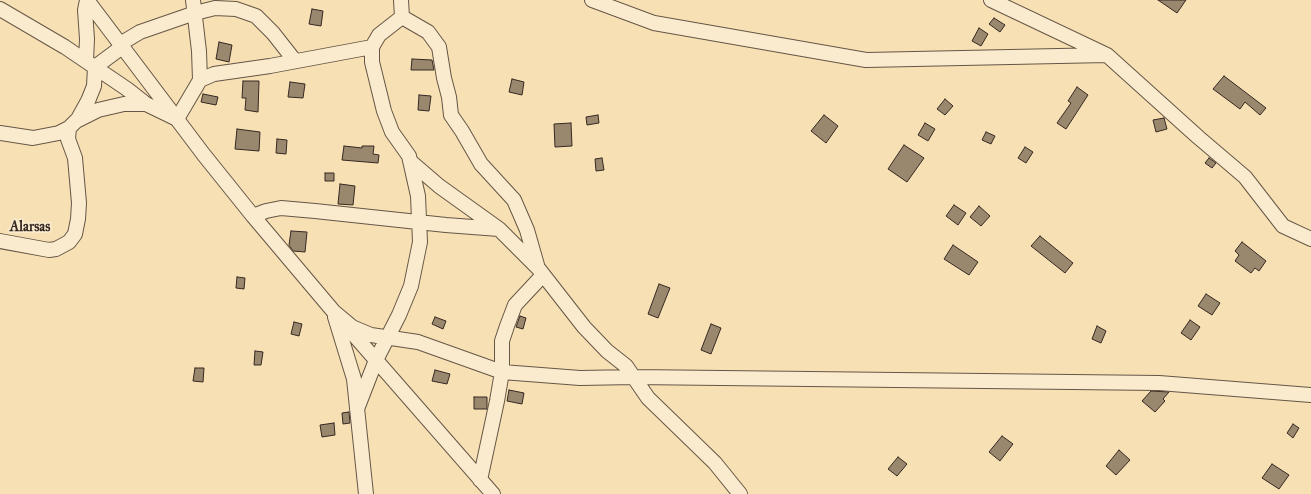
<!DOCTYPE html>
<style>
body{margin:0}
canvas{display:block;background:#f7e0b4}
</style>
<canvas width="1311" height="494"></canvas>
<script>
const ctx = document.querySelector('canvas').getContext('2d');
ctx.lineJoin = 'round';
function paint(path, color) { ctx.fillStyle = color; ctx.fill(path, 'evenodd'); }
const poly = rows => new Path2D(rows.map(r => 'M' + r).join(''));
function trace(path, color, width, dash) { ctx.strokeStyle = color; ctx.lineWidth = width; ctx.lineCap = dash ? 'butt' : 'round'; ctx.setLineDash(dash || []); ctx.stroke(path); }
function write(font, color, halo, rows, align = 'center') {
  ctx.font = font + ' "IM FELL Great Primer",serif'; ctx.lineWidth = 3.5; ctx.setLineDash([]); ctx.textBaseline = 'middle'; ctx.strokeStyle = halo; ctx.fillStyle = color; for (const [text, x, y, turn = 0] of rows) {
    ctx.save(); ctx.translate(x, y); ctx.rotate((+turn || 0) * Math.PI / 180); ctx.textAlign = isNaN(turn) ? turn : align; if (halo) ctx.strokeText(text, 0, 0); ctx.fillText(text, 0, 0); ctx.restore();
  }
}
const building = poly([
 [1158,0,1186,0,1177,13,1158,0],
 [312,9,323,11,321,26,309,24,312,9],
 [994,18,1005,25,1000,32,989,24,994,18],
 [979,28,988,34,981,46,972,41,979,28],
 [219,42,232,45,229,62,216,59,219,42],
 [412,59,432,60,434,70,411,70,412,59],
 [1224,76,1266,108,1260,115,1245,102,1240,109,1213,89,1224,76],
 [512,79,524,82,522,95,509,92,512,79],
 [243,81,259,81,258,112,245,110,246,98,242,98,243,81],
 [290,82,305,84,303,98,288,97,290,82],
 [1077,87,1088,95,1066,129,1057,123,1071,103,1068,101,1077,87],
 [203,94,218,97,216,105,201,102,203,94],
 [419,95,431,96,429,111,418,110,419,95],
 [945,99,953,106,945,115,937,109,945,99],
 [598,115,599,123,587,125,586,117,598,115],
 [824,115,838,126,826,143,811,131,824,115],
 [1164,118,1167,129,1156,132,1153,120,1164,118],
 [571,123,572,146,555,147,554,124,571,123],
 [925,123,935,129,928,141,918,135,925,123],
 [237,129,260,132,259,151,235,149,237,129],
 [986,132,995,136,991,144,982,140,986,132],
 [277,139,287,140,286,154,276,153,277,139],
 [904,145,924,158,907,182,888,169,904,145],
 [344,146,362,148,362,146,374,146,373,154,379,155,378,163,342,160,344,146],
 [1025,147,1033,152,1026,163,1018,158,1025,147],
 [602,158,604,170,596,171,595,159,602,158],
 [1209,158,1216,163,1212,168,1205,163,1209,158],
 [325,173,334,173,334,181,325,181,325,173],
 [340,184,355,186,353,205,338,204,340,184],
 [954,205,966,213,958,225,946,216,954,205],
 [979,206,990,216,981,226,970,217,979,206],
 [291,231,307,232,305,252,293,251,289,245,291,231],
 [1040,236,1073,263,1065,273,1031,246,1040,236],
 [1242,242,1266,261,1259,271,1255,268,1251,273,1235,261,1239,255,1235,251,1242,242],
 [953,245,978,262,969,275,944,259,953,245],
 [237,277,245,278,244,289,236,288,237,277],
 [659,284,670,288,658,318,648,314,659,284],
 [1206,294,1220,303,1212,315,1198,306,1206,294],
 [520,316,526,318,523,329,516,327,520,316],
 [435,317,446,321,443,329,432,324,435,317],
 [1190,320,1200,327,1191,340,1181,333,1190,320],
 [294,322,302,324,299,336,291,334,294,322],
 [711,324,721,328,711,354,701,350,711,324],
 [1097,326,1106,331,1101,343,1092,339,1097,326],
 [255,351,263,352,261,365,254,365,255,351],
 [195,368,204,368,203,382,193,381,195,368],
 [435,370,450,374,447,384,432,381,435,370],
 [509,390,524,393,522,404,507,401,509,390],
 [1151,391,1169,392,1163,399,1165,401,1155,412,1142,401,1151,391],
 [474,397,487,397,487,409,474,409,474,397],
 [349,412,350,423,343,424,342,413,349,412],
 [334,423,335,435,322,437,320,425,334,423],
 [1293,424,1299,428,1293,438,1287,433,1293,424],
 [1002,436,1013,444,1000,461,989,452,1002,436],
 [1119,450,1130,460,1116,475,1106,466,1119,450],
 [898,457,907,464,897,476,888,469,898,457],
 [1272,464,1289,475,1279,489,1262,478,1272,464]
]);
paint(building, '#9a886e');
trace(building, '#362822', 1);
const minor = poly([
 [87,0,204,155,253,216,334,312,493,494],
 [193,0,199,51,200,80],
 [592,0,654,23,866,60,1107,55],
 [991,0,1107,55,1198,137,1245,177,1283,226,1311,239],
 [0,9,65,47,127,89,146,104],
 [402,17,428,32,439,47,444,78,449,97,451,115,462,131,481,164,514,200,527,230,537,265],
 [86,61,87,39,85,10,87,0],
 [78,119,88,101,94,86,95,67,118,50,120,44,140,32,195,13,215,8,236,9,256,16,273,33,295,61],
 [0,133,33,138,59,133,69,128,76,121,98,110,124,104,146,104,177,119,200,80,214,74,270,66,372,47],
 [410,161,439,186,499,229],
 [253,216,266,211,281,208,315,211,446,225,499,229,538,268,584,327,607,351,626,366,648,398,715,463,740,494],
 [0,241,49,250,56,249,69,242,75,234,78,219,79,203,75,158,68,139,69,128],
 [334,312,352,327,371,335,418,342,502,372,580,378,634,377,1159,383,1311,395],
 [335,317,354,379,366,494],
 [357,409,376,360,399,315,411,286,420,242,418,196,409,156,392,132,384,111,372,62,372,47,379,35,402,17,401,0],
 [480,480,497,401,502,372,502,341,507,326,515,305,543,275]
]);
trace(minor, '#665646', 16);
trace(minor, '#faebce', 14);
write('bold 14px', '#362822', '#faebce', [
 ["Alarsas",30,228]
]);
</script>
